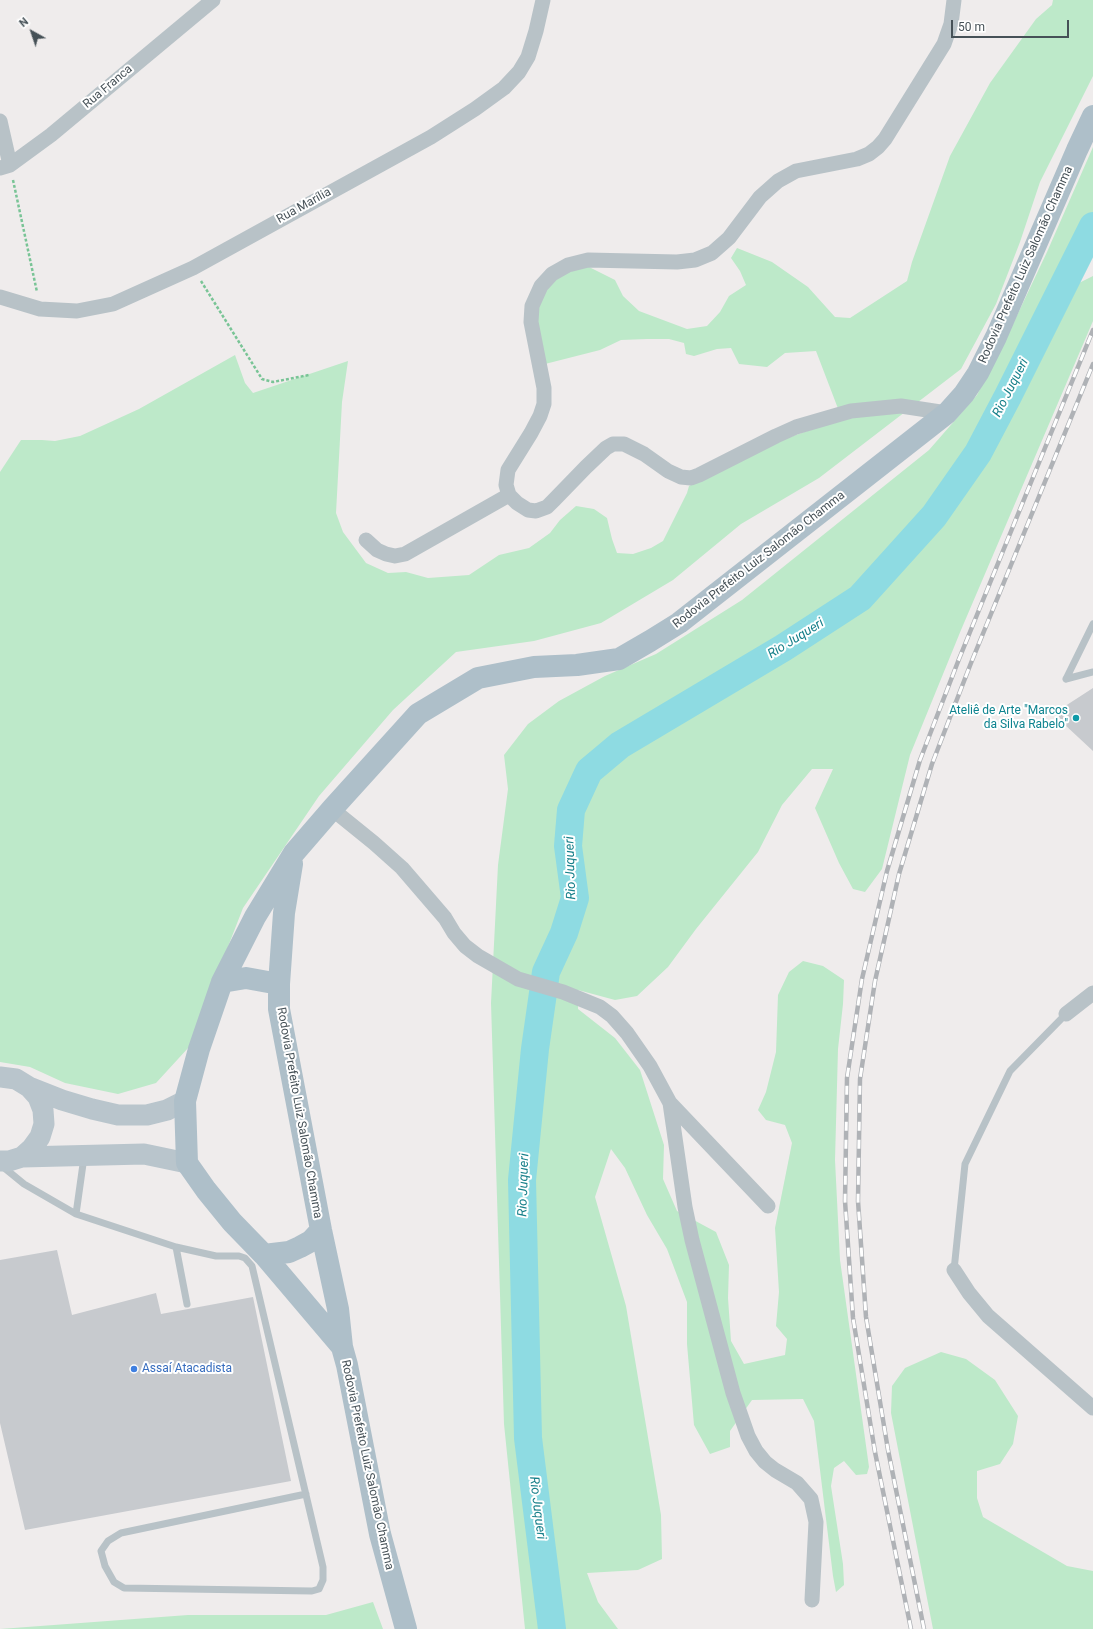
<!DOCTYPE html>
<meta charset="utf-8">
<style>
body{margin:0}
#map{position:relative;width:1093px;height:1629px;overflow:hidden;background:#efecec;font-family:Roboto,sans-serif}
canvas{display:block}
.north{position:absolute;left:12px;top:12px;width:40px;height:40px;-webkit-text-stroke:3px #fff;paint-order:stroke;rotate:320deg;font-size:11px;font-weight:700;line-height:16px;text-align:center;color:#465157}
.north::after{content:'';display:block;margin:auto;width:14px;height:18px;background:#465157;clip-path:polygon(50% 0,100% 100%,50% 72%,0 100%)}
.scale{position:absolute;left:951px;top:20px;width:118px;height:18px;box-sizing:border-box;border:2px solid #465157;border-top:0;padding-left:5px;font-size:12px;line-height:14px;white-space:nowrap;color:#465157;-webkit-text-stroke:3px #fff;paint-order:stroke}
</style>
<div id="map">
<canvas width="1093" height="1629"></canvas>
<div class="north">N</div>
<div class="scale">50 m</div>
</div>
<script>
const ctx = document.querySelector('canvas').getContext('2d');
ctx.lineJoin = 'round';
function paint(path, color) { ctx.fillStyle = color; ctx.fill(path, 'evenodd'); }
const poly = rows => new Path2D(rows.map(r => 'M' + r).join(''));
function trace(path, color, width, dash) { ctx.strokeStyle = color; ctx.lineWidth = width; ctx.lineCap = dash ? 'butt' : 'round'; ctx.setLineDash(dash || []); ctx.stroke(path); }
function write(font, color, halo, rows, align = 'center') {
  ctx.font = font + ' Roboto,sans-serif'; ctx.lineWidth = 4; ctx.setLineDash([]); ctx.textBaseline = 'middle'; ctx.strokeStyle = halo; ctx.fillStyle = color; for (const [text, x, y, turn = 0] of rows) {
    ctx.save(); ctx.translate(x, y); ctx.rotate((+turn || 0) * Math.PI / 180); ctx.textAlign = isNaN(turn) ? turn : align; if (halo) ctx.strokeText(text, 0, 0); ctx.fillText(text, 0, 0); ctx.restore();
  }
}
paint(poly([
 [1053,0,1093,0,1093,76,1040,182,1020,242,996,304,961,369,819,478,741,524,673,580,601,623,534,641,456,652,393,710,319,796,243,908,189,1047,156,1083,118,1094,65,1083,30,1067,0,1062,0,472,21,440,42,440,55,441,80,436,139,409,235,355,245,383,253,393,348,361,342,402,336,513,343,532,366,563,388,573,406,572,428,578,469,575,499,555,529,548,550,533,560,520,576,506,594,509,607,518,612,539,617,553,633,554,651,548,663,541,687,493,689,486,723,470,764,446,842,419,816,351,785,353,767,367,739,364,731,348,717,349,694,356,686,354,684,343,669,339,647,339,621,340,600,350,545,364,535,308,554,277,587,266,615,280,623,296,639,311,687,329,707,326,720,312,729,296,746,285,740,271,731,258,737,248,772,262,808,287,835,317,850,318,907,281,912,262,950,156,990,83,1036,19,1052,5],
 [1093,147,1093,213,1059,283,1069,288,1093,276,1093,321,961,630,910,755,882,869,865,892,853,889,839,863,815,808,833,769,812,769,782,805,758,852,696,929,668,967,637,996,615,1000,578,990,578,1009,615,1038,640,1070,664,1145,663,1179,677,1211,716,1232,729,1265,728,1298,731,1341,744,1364,785,1355,787,1339,776,1326,779,1292,775,1228,792,1143,785,1125,766,1120,758,1110,766,1092,776,1052,778,995,789,972,803,961,823,966,844,980,843,1004,838,1049,835,1160,840,1260,869,1467,867,1474,856,1475,844,1461,834,1468,831,1486,843,1564,844,1585,836,1592,833,1576,814,1421,803,1399,752,1400,730,1431,730,1447,710,1454,694,1425,687,1344,687,1302,667,1249,647,1215,625,1168,611,1149,595,1197,626,1306,661,1515,662,1559,638,1570,587,1573,598,1602,618,1629,525,1629,504,1424,491,1003,498,865,508,789,504,755,528,724,559,701,605,676,656,654,742,600,929,450,977,395,1012,326,1047,252],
 [941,1352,966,1359,995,1380,1018,1416,1013,1444,1000,1464,977,1471,977,1498,983,1517,1067,1566,1093,1571,1093,1629,933,1629,891,1413,892,1386,905,1368],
 [373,1602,383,1629,0,1629,188,1615,326,1615]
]), '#bde9c9');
trace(poly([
 [552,1629,528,1438,522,1180,535,1049,546,972,564,933,575,898,568,846,571,810,589,771,620,745,783,648,860,598,934,516,978,453,1008,396,1093,226]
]), '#8edbe2', 28);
paint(poly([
 [1093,688,1093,751,1064,724,1056,712],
 [57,1250,72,1315,156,1293,161,1314,253,1297,291,1481,25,1530,0,1423,0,1260]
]), '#c7cace');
trace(poly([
 [13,180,37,292],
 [201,281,262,379,273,382,309,375]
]), '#79c496', 2.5, [3, 2]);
trace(poly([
 [1066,679,1093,624],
 [1066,679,1093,672],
 [2,1166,24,1184,76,1214,176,1247,187,1304],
 [76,1214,84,1157],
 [176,1247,216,1256,239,1256,245,1258,252,1266,323,1567,323,1580,319,1589,312,1591,124,1588,114,1582,105,1566,101,1551,108,1541,121,1533,306,1494],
 [954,1270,965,1164,1010,1071,1066,1014]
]), '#b8c2c7', 7);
trace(poly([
 [0,121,10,165],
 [0,168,10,165,51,135,213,0],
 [0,297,40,309,77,311,113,304,193,268,431,137,475,109,504,88,519,72,528,57,536,31,543,0],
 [947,413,901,406,851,411,796,427,776,436,699,475,691,478,681,477,668,471,644,454,624,444,613,444,606,448,586,467,554,500,547,507,536,511,528,510,517,503,509,495,506,485,508,470,531,433,540,416,544,404,544,388,531,322,532,306,541,286,552,274,568,265,588,260,677,262,695,260,712,253,729,238,760,197,778,181,796,171,857,159,869,154,878,147,885,139,944,44,951,24,954,0],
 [366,540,377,550,386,554,395,556,405,554,509,495],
 [332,809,374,843,402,868,445,918,454,933,465,946,478,956,518,979,563,992,600,1007,612,1016,627,1033,650,1066,670,1103,685,1207,692,1240,733,1393,748,1436,756,1451,765,1462,775,1470,797,1483,811,1499,816,1522,812,1600],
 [1066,1014,1093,993],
 [670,1103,768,1206],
 [954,1270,969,1293,988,1316,1093,1408]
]), '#b8c2c7', 15);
trace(poly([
 [0,1077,16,1079,29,1087,62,1100,92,1109,118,1115,147,1115,167,1110,185,1101],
 [22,1157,144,1154,187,1163],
 [0,1161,9,1161,22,1157,32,1148,40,1137,44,1124,43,1110,38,1097,29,1087]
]), '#b9c5cc', 21);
trace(poly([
 [292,864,284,913,279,984,279,1009,321,1230,338,1309,342,1347,347,1365,380,1534,406,1629],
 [222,982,246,978,279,984],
 [264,1255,289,1252,300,1247,311,1241,321,1230],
 [342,1347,264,1255,232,1222,206,1190,187,1163,185,1101,199,1049,222,982,255,917,294,853,332,809,418,714,478,678,534,667,577,665,619,659,650,641,679,623,947,413,964,394,978,373,996,337,1077,150,1093,116]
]), '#aebfc9', 22);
const rail = poly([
 [911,1629,875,1452,853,1318,845,1201,847,1078,862,979,887,871,920,760,959,659,1093,330],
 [924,1629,888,1450,866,1317,858,1201,860,1079,875,981,899,874,932,764,971,663,1093,364]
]);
trace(rail, '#afb2b6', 4.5);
trace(rail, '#fff', 3, [9]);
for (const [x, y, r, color] of [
 [1076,718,4,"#0f9aa8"],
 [134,1369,4,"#3f7fe0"]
]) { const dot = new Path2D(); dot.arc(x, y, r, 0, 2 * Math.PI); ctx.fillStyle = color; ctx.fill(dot); trace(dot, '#fff', 1.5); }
write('12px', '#465157', '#fff', [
 ["Rua Franca",108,87,-40],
 ["Rua Marília",304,206,-29],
 ["Rodovia Prefeito Luiz Salomão Chamma",1026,265,-66],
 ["Rodovia Prefeito Luiz Salomão Chamma",759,560,-38],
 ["Rodovia Prefeito Luiz Salomão Chamma",299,1113,80],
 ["Rodovia Prefeito Luiz Salomão Chamma",367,1465,78]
]);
write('12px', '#0d838f', '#fff', [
 ["Ateliê de Arte \"Marcos",1068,711],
 ["da Silva Rabelo\"",1068,725]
], 'right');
write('12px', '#366cbe', '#fff', [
 ["Assaí Atacadista",142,1369]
], 'left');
write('italic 13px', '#18808a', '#fff', [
 ["Rio Juqueri",1011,388,-63],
 ["Rio Juqueri",796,639,-32],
 ["Rio Juqueri",571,868,-92],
 ["Rio Juqueri",524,1185,-88],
 ["Rio Juqueri",537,1508,83]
]);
</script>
